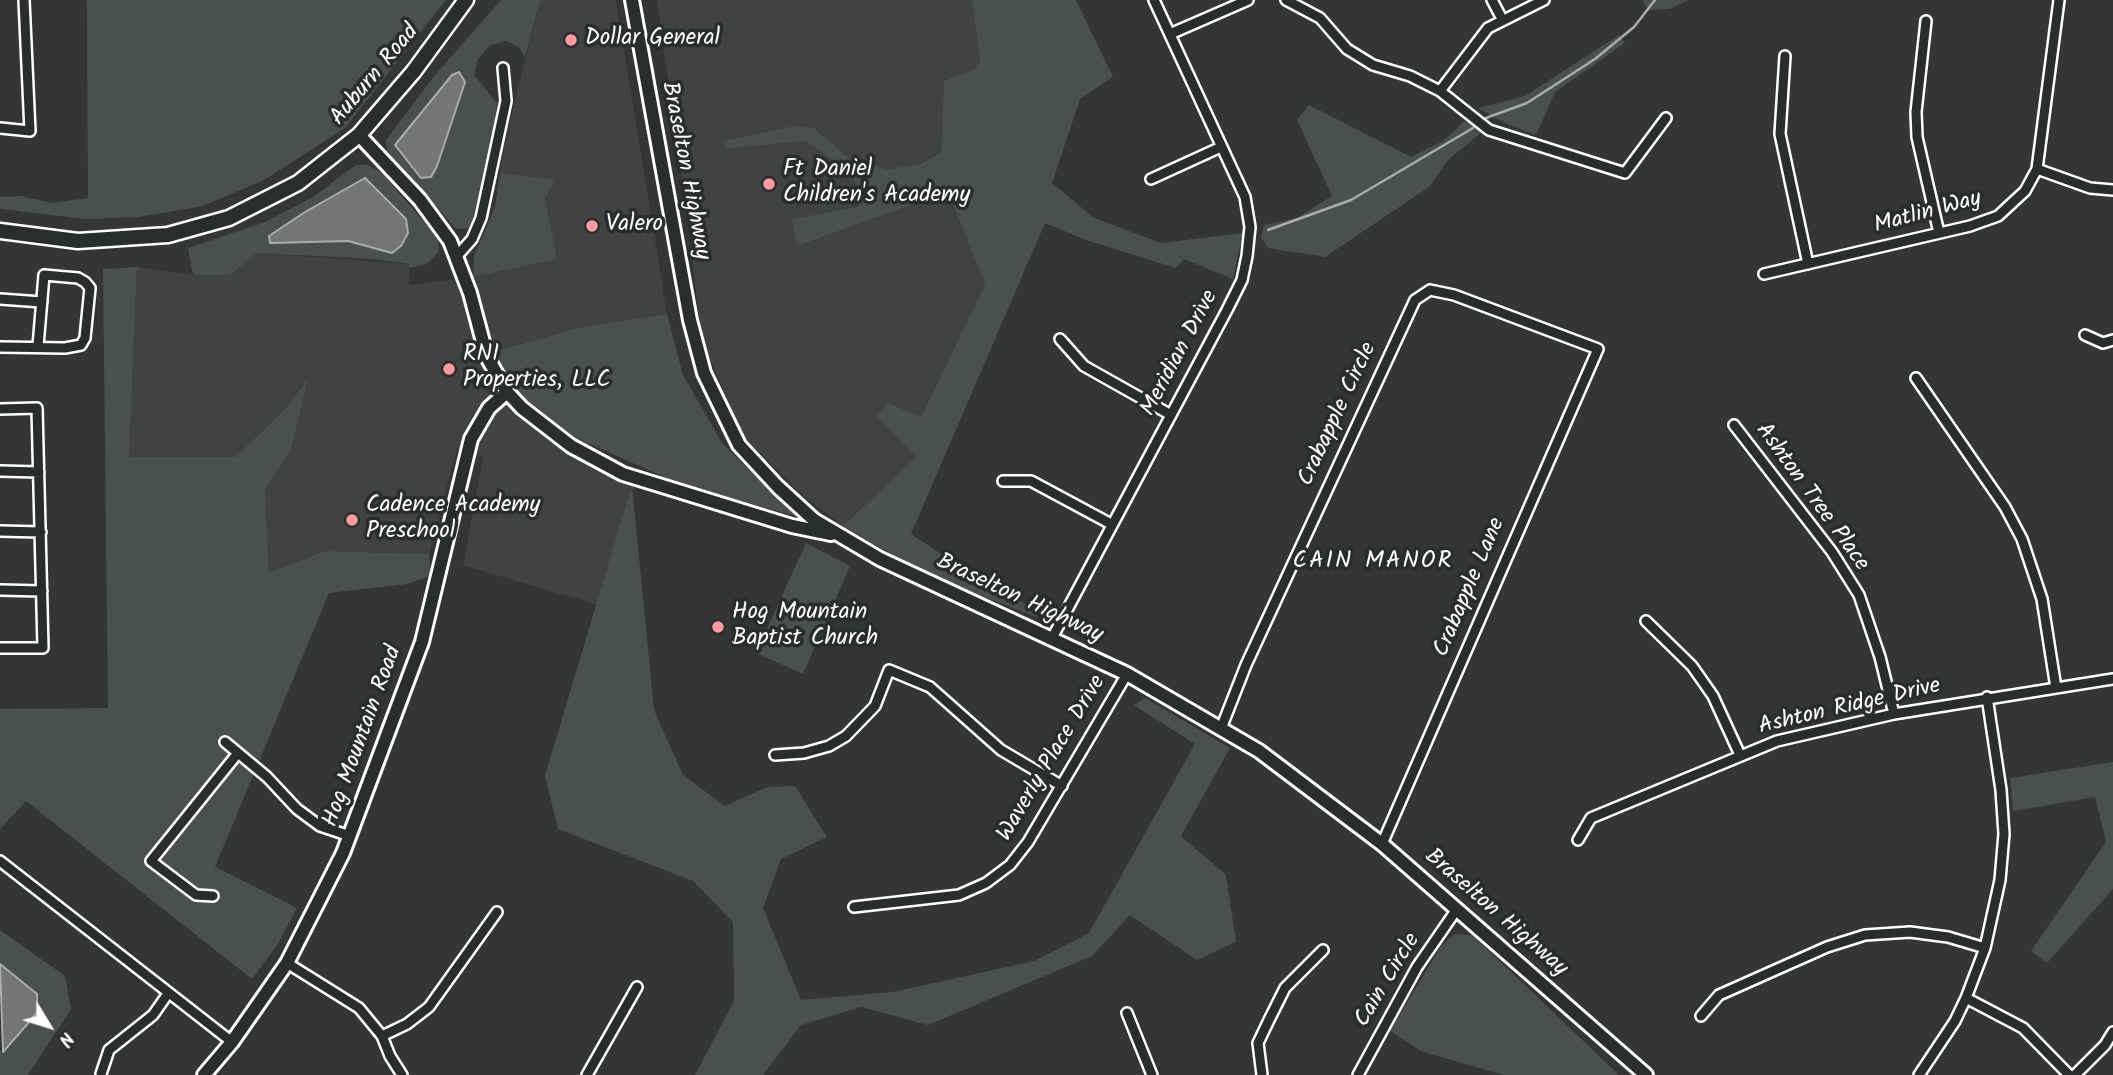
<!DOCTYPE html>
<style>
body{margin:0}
#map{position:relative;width:2113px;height:1075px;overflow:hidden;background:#333536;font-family:Kalam,sans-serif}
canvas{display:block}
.north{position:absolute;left:14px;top:991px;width:70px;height:70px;-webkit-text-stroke:5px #2a2d2e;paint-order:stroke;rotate:128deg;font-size:19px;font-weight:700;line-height:28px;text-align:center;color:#fff}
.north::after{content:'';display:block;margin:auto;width:24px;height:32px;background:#fff;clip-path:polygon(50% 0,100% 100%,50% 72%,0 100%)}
</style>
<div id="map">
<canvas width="2113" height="1075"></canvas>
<div class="north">N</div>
</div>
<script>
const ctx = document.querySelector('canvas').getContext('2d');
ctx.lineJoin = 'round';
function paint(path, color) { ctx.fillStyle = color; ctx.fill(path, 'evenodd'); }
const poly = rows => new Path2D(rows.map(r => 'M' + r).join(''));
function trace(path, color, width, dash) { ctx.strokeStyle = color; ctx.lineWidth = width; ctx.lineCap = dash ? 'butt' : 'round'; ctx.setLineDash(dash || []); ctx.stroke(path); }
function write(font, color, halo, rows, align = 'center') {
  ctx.font = font + ' Kalam,sans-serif'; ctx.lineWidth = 7; ctx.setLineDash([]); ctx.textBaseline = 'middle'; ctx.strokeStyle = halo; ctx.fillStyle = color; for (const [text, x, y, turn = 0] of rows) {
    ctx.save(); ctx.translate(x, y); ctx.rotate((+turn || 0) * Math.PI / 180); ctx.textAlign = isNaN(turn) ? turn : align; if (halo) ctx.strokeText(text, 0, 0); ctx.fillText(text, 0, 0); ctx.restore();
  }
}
paint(poly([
 [540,0,616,0,667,314,581,327,493,352,523,399,574,437,588,443,632,485,598,605,463,565,483,457,457,448,429,554,325,551,269,574,265,490,291,450,306,380,287,407,236,458,129,457,137,267,193,275,230,275,257,253,409,264,409,285,473,277,545,199,555,181,500,173,503,150],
 [657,0,972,0,980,60,975,69,944,81,941,152,919,164,888,169,855,163,814,128,795,126,726,149,806,141,848,173,864,195,857,207,793,219,797,246,948,192,985,284,921,417,917,456,843,526,800,493,744,437,703,342,690,246,692,238,677,149]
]), '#404243');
paint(poly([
 [87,0,446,0,345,128,264,180,203,206,139,217,86,219,0,209,0,197,21,196,51,203,88,198],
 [501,0,540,0,525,58,519,47,506,41,490,45,478,59,474,75,497,103,494,130,475,215,468,228,456,229,387,151,386,140,435,75],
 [459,72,465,82,431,177,395,145,452,75],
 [972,0,1076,0,1113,77,1080,99,1052,183,1094,218,1161,243,1243,233,1233,279,1184,259,1176,268,1086,240,1045,223,911,534,976,577,1041,612,1036,617,969,591,893,555,843,526,916,457,877,416,888,403,921,417,985,284,948,192,797,246,792,219,857,207,863,195,849,173,806,141,725,149,724,141,795,126,814,128,855,163,888,169,920,164,941,152,944,81,975,69,980,60],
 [1642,0,1689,0,1670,9,1648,10],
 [1619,35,1625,43,1555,92,1536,135,1505,123,1478,108,1525,96],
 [1309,105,1411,157,1443,141,1465,121,1482,132,1448,160,1429,187,1325,257,1268,248,1261,237,1264,225,1297,218,1332,196,1297,120],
 [356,165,367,165,381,172,438,238,439,251,427,264,409,268,409,264,374,259,257,253,230,275,193,275,188,248,265,222,313,197],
 [366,178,392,253,348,241,314,240,305,212],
 [500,173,555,180,545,199,557,259,473,277,474,256,495,207],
 [137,267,129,457,236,457,287,407,308,378,291,450,265,490,269,573,325,551,429,554,430,576,407,584,329,593,215,867,297,908,278,944,252,979,26,801,0,829,0,709,108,708,103,269],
 [667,314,683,375,722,443,796,516,687,487,574,437,523,399,498,366,493,352,581,327],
 [632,485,654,710,683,775,725,806,767,787,795,786,827,837,781,859,763,908,801,1000,893,992,1034,961,1089,933,1195,744,1134,705,1145,698,1230,748,1181,836,1226,875,1236,942,1197,960,1130,915,1092,956,928,1025,861,1007,801,1025,763,1075,695,1075,734,1001,733,922,693,881,558,829,545,776],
 [806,543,850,566,803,674,756,653],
 [2113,762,2113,889,2047,963,2031,951,2106,842,2095,797,2013,811,2010,778],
 [0,930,65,976,71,1009,28,1075,0,1075,0,1050,2,1052,36,994,0,964],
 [1455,934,1472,935,1619,1075,1503,1075,1421,1051,1390,1031,1441,946]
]), '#4c4f50');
const water = poly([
 [459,72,465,82,437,166,431,177,421,178,395,145,452,75,459,72],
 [365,178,406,219,408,233,401,246,392,253,348,241,270,243,269,236,305,212,365,178],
 [0,964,37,994,37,1013,3,1052,0,964]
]);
paint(water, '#737576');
trace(water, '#abacad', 2);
trace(poly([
 [1486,118,1527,103,1595,59,1634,27,1655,0],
 [1268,230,1351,200,1473,128]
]), '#abacad', 2.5);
const street = poly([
 [1286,0,1320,18,1347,49,1373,65,1410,76,1440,91,1489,130,1625,173,1666,118],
 [1492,0,1502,19],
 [1926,21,1916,112,1917,137,1939,233],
 [1170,34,1248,0],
 [1785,56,1780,134,1808,264],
 [1440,91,1488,28,1544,0],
 [0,128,30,131,24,0],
 [2037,169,2090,188,2113,190],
 [1151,179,1221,147],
 [457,256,472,239,481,218,506,101,503,68],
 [1764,274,1970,226,1998,216,2025,191,2037,169,2059,0],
 [0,299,42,302],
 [2085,335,2103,343,2113,340],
 [1060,339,1084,366,1171,415],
 [0,347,65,348,81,345,85,338,90,288,85,282,78,278,44,275,38,346],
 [1916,378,2005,507,2022,539,2042,599,2056,688],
 [0,409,37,408,43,648,0,648],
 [1734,425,1832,552,1859,595,1880,657,1894,714],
 [0,471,39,472],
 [1003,481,1031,481,1111,524],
 [0,531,41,532],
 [0,590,42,591],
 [1646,621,1692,666,1713,696,1740,755],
 [1052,638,1227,310,1242,280,1247,256,1250,227,1245,197,1154,0],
 [1222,726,1246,665,1415,300,1430,290,1454,295,1598,349,1382,844],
 [225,742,267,777,297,809,320,826,350,836],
 [775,755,804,753,829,746,846,736,875,706,889,670,930,687,1001,750,1062,786],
 [1578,840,1591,818,1777,741,1894,714,2113,679],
 [0,861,232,1042],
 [213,896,196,895,151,861,238,753],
 [854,907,959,895,986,883,1010,865,1028,842,1127,674],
 [287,963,359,1008,382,1036,390,1056,402,1075],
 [1966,998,2023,1028,2069,1075],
 [1127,1013,1152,1075],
 [1701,1016,1719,995,1827,947,1865,935,1910,932,1948,937,1985,948],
 [382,1036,407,1024,429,1007,497,912],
 [101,1074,109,1050,153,1015,167,995],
 [587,1075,637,987],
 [1262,1075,1258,1043,1269,1020,1285,988,1323,950],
 [1358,1075,1417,967,1457,909],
 [1919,1075,1955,1021,1966,998,1985,948,2000,880,2004,834,2001,790,1987,697],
 [2075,1075,2105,1045,2113,1032]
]);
const secondary = poly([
 [632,0,690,320,704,373,739,445,778,487,814,520,880,559,1127,674,1259,751,1382,844,1646,1075],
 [359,135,420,200,450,241,470,293,487,357,507,392,522,408,571,446,623,474,792,526,831,534],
 [204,1075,232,1042,287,963,343,853,422,642,471,439,489,408,507,392]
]);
const primary = poly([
 [0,231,78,241,168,235,229,218,298,183,359,135,414,71,466,0]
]);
trace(street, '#fff', 14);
trace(secondary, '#fff', 18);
trace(primary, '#fff', 19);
trace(street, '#2a2d2e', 9);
trace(secondary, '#2a2d2e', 12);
trace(primary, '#2a2d2e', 14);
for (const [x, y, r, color] of [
 [571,40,7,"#ff9aa2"],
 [769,184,7,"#ff9aa2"],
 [592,226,7,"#ff9aa2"],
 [449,369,7,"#ff9aa2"],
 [352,520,7,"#ff9aa2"],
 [718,627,7,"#ff9aa2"]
]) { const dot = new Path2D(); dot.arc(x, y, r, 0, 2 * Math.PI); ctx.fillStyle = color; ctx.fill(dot); trace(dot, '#2a2d2e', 2.5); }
write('23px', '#fff', '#2a2d2e', [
 ["Dollar General",585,40],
 ["Ft Daniel",783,171],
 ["Children's Academy",783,197],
 ["Valero",606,226],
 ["RNI",463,356],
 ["Properties, LLC",463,382],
 ["Cadence Academy",366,507],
 ["Preschool",366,533],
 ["Hog Mountain",732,614],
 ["Baptist Church",732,640]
], 'left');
write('23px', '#fff', '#2a2d2e', [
 ["Auburn Road",376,76,-50],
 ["Braselton Highway",684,171,79],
 ["Matlin Way",1928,214,-15],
 ["Meridian Drive",1181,354,-62],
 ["Crabapple Circle",1339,415,-65],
 ["Ashton Tree Place",1811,498,54],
 ["Crabapple Lane",1471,588,-67],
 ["Braselton Highway",1019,600,25],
 ["Ashton Ridge Drive",1850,708,-13],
 ["Hog Mountain Road",364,737,-70],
 ["Waverly Place Drive",1053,759,-59],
 ["Braselton Highway",1495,914,41],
 ["Cain Circle",1389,981,-59]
]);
ctx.letterSpacing = '2px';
write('24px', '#fff', '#2a2d2e', [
 ["CAIN MANOR",1373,563]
]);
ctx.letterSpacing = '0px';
</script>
